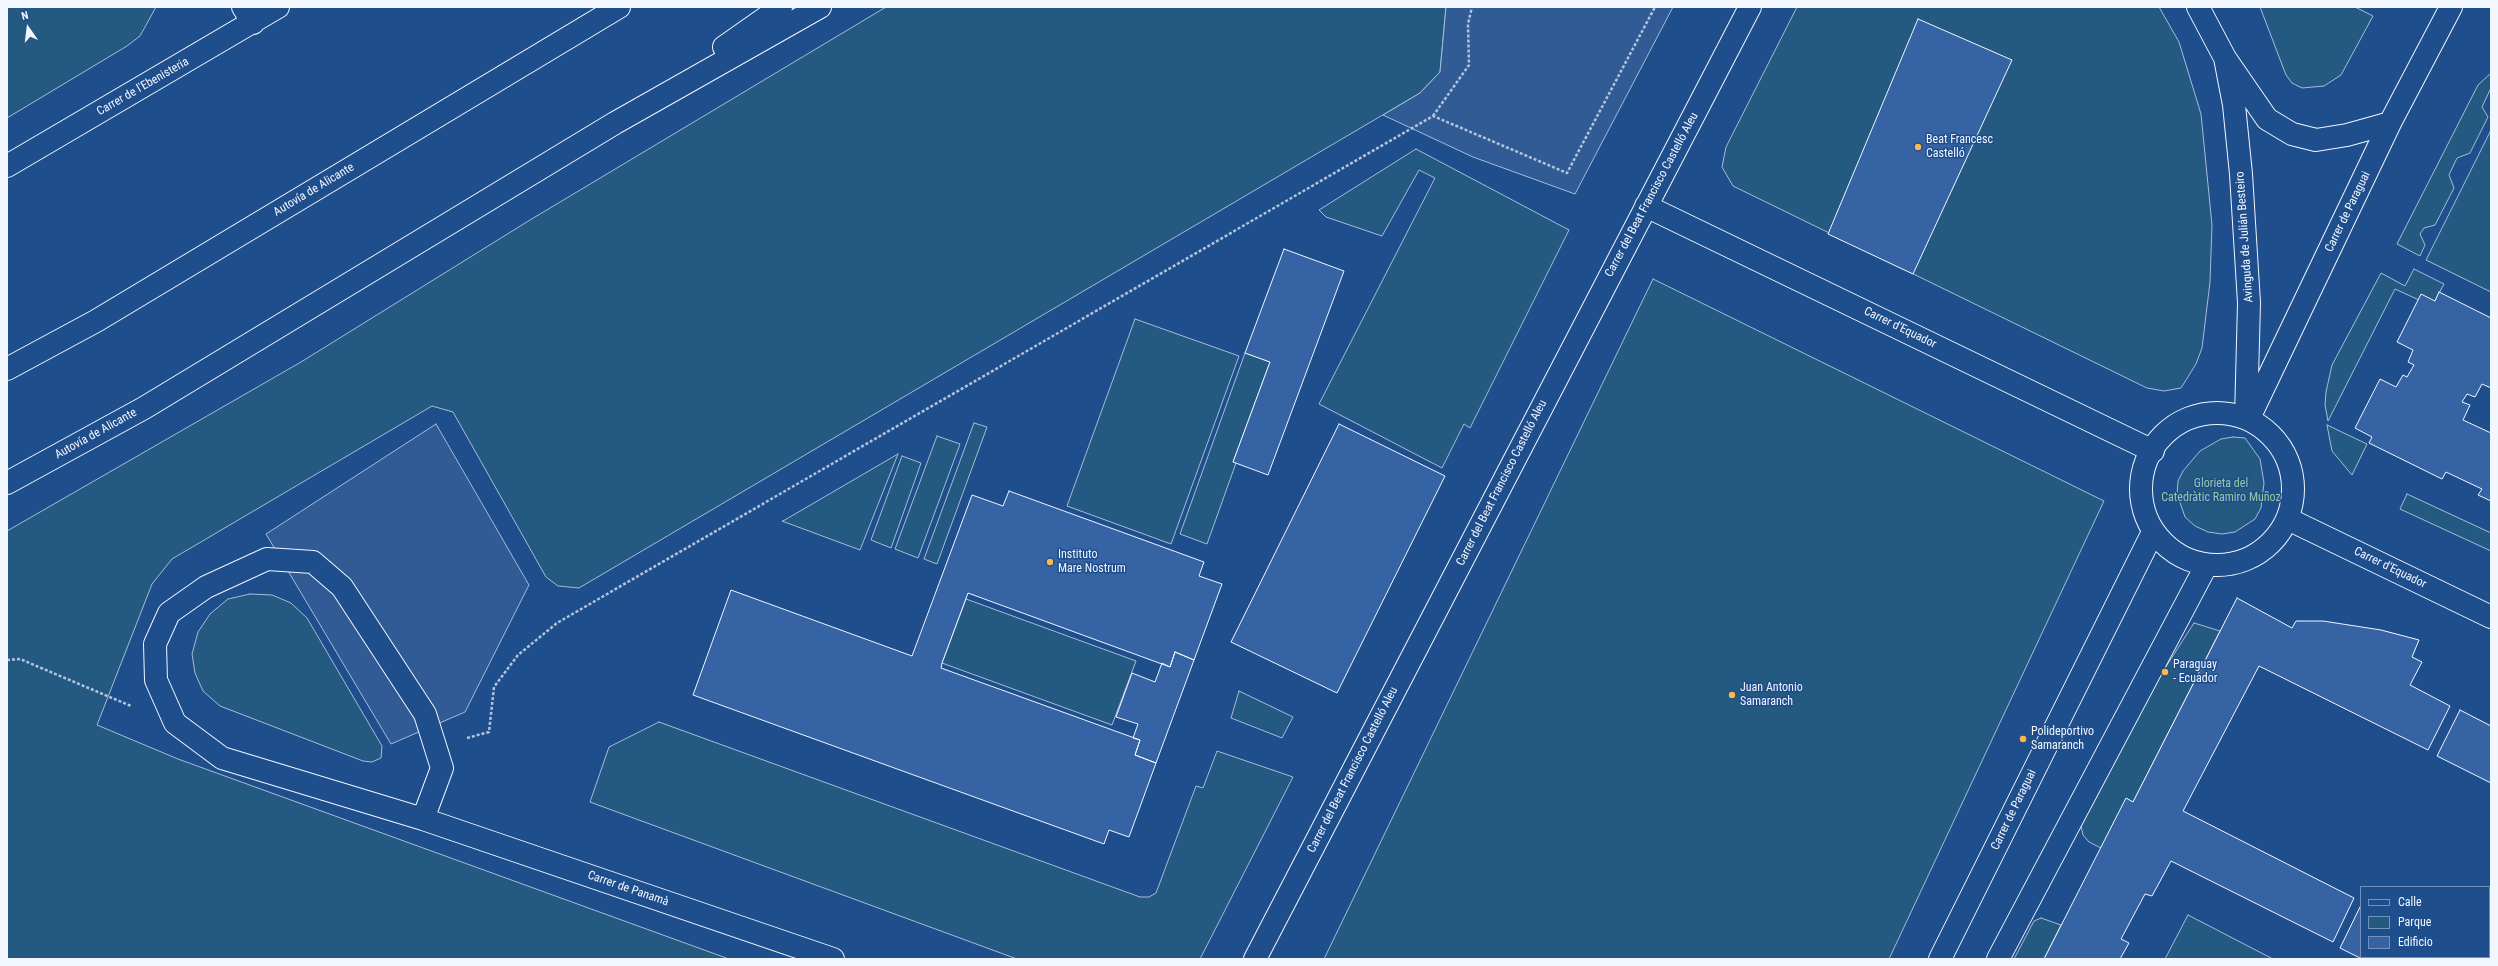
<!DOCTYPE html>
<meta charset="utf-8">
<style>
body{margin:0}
#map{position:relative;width:2498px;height:966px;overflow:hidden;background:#1f4e8c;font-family:"Roboto Condensed",sans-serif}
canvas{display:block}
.frame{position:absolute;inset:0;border:8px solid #f2f6ff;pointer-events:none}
.legend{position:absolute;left:2360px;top:886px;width:130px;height:72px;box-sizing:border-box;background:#1f4e8c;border:1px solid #7391ba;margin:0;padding:5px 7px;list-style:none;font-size:12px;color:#f2f6ff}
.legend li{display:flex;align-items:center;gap:8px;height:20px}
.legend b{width:20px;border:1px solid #7391ba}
.north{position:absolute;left:8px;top:8px;width:40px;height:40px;-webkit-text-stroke:3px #1f4e8c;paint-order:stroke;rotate:346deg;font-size:11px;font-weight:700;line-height:16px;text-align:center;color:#f2f6ff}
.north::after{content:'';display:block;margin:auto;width:14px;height:18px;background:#f2f6ff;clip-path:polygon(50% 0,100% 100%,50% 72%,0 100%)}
</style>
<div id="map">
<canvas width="2498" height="966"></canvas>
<div class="frame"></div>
<ul class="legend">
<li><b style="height:5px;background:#1f4e8c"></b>Calle</li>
<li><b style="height:11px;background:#245a82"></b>Parque</li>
<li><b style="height:11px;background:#3563a3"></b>Edificio</li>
</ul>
<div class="north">N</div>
</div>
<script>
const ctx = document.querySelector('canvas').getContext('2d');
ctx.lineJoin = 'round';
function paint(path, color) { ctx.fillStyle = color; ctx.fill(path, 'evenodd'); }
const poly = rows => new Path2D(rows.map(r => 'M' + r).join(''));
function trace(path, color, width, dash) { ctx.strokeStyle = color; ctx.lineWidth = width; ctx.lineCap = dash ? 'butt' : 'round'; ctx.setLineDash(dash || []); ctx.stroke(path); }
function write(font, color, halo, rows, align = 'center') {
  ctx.font = font + ' "Roboto Condensed",sans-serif'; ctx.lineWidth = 3; ctx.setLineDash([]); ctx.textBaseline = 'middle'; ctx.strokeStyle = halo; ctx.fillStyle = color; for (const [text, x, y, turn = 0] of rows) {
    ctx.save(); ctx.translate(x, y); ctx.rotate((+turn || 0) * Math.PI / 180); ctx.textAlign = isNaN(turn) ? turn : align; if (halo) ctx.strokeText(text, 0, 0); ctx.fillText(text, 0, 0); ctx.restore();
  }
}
const green = poly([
 [7,7,156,7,140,36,127,46,7,118,7,7],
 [886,7,1446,7,1440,72,1420,93,579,588,558,586,546,577,453,412,432,406,172,559,152,584,97,725,178,759,729,959,7,959,7,531,301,362,530,220,886,7],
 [1797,7,2159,7,2179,42,2201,114,2212,225,2210,282,2202,348,2196,364,2181,388,2164,391,2147,388,1733,186,1722,167,1726,147,1797,7],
 [2260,7,2355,7,2373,16,2341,75,2324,86,2302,88,2292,83,2286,75,2260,7],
 [2491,73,2491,88,2482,107,2488,117,2470,153,2457,158,2449,175,2454,188,2435,225,2424,228,2420,234,2425,245,2420,256,2397,244,2478,85,2491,73],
 [2491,130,2491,292,2426,260,2491,130],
 [1416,149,1569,230,1470,428,1464,424,1442,468,1319,404,1435,178,1419,170,1382,236,1326,217,1319,210,1416,149],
 [2414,269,2444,284,2432,306,2395,289,2328,421,2325,405,2326,392,2332,365,2381,273,2405,286,2414,269],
 [1653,279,2104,501,1889,959,1324,959,1653,279],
 [1135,319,1239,356,1171,544,1067,506,1135,319],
 [1245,353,1270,362,1233,462,1236,463,1207,544,1180,534,1245,353],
 [974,423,987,427,937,564,924,559,974,423],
 [2327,425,2367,444,2352,475,2332,451,2327,425],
 [937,436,960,444,918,558,895,549,937,436],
 [2233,437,2245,438,2260,459,2264,483,2261,508,2255,519,2235,532,2222,534,2208,532,2195,526,2185,517,2177,494,2178,481,2183,471,2200,451,2221,439,2233,437],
 [898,454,860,550,782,521,783,521,898,454],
 [902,456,921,463,891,548,871,540,902,456],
 [2407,494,2491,533,2491,551,2400,509,2407,494],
 [250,594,272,595,291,603,307,618,382,746,381,758,372,762,363,761,220,706,203,691,195,673,192,654,198,632,210,614,228,599,250,594],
 [966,599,1136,661,1112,725,942,663,966,599],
 [2194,623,2220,631,2133,802,2127,799,2101,848,2089,842,2083,835,2081,826,2149,693,2194,623],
 [1239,691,1293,717,1282,738,1231,718,1239,691],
 [659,722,1140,897,1149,897,1156,893,1196,786,1203,788,1217,751,1293,777,1200,959,1017,959,590,802,609,747,659,722],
 [2188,915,2273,959,2165,959,2188,915],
 [2041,918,2061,925,2044,959,2014,959,2034,921,2041,918]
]);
paint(green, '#245a82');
trace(green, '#a8bbd7', 1);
const parking = poly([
 [1446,7,1673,7,1575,194,1473,157,1383,115,1420,93,1440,72,1446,7],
 [436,424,529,585,465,712,391,744,266,534,436,424]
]);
paint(parking, '#305b95');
trace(parking, '#a8bbd7', 1);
const building = poly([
 [1918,19,2012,60,1913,274,1828,234,1918,19],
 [1284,249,1344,271,1268,475,1233,462,1270,362,1245,353,1284,249],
 [2439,292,2491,318,2491,388,2482,384,2475,397,2467,394,2462,402,2470,405,2463,420,2491,433,2491,501,2478,495,2482,489,2446,472,2442,479,2369,443,2372,437,2355,428,2380,379,2396,387,2403,375,2407,377,2414,365,2408,362,2413,350,2397,342,2421,294,2435,301,2439,292],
 [1339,424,1445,476,1337,693,1231,642,1339,424],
 [1009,491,1204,562,1199,576,1222,584,1194,660,1175,652,1170,667,968,593,942,663,941,668,1140,740,1135,755,1156,763,1129,837,1109,830,1104,844,693,695,731,590,912,656,972,495,1003,506,1009,491],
 [2237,598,2292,628,2296,621,2323,621,2381,630,2419,640,2412,657,2422,662,2410,685,2450,706,2428,750,2259,666,2183,811,2354,898,2333,942,2171,861,2152,896,2145,894,2121,939,2129,943,2120,959,2044,959,2126,798,2133,802,2237,598],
 [1175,652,1194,660,1156,763,1135,755,1140,740,1133,738,1138,724,1116,717,1132,673,1155,682,1162,663,1170,667,1175,652],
 [2460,710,2491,726,2491,783,2437,756,2460,710],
 [2361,905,2361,957,2472,957,2476,959,2362,959,2340,948,2361,905]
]);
paint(building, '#3563a3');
trace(building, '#f2f6ff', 1);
const street = poly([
 [243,7,253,23],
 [7,166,278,7],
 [1646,206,2153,451],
 [2288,519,2491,617],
 [423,819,442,768,425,714,342,587,313,562,267,559,206,587,169,613,155,644,156,680,175,723,222,758,423,819,833,959],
 [1255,959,1750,7]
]);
const secondary = poly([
 [2198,7,2225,58,2267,119,2292,134,2316,140,2347,135,2390,123],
 [2225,58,2234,105,2241,174,2249,303,2246,417],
 '2141 489a76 76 0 1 1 152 0a76 76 0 1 1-152 0Z',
 [2249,418,2390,123,2451,7],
 [1940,959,2153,532],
 [1998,959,2206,566]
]);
const highway = poly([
 [724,47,781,7],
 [7,369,96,321,619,7],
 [7,483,144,408,615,123,820,7]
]);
trace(street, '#f2f6ff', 24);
trace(secondary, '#f2f6ff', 24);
trace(highway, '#f2f6ff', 24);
trace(poly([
 [1433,116,1469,65,1468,24,1472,7],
 [7,660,20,659,131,706],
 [467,738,489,732,494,687,518,655,557,623,1433,116,1567,173,1655,7]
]), '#b3c4dc', 2.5, [3, 2]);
trace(street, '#1f4e8c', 22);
trace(secondary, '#1f4e8c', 22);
trace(highway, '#1f4e8c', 22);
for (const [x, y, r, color] of [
 [1918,147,4,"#ffb74d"],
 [1050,562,4,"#ffb74d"],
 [2165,672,4,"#ffb74d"],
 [1732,695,4,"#ffb74d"],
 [2023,739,4,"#ffb74d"]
]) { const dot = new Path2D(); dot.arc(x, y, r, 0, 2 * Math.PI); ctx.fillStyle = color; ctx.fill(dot); trace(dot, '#1f4e8c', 1.5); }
write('12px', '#f2f6ff', '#1f4e8c', [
 ["Carrer de l'Ebenisteria",143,87,-30],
 ["Autovía de Alicante",314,190,-31],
 ["Carrer del Beat Francisco Castelló Aleu",1652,195,-62],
 ["Carrer de Paraguai",2348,212,-64],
 ["Avinguda de Julián Besteiro",2245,237,-94],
 ["Carrer d'Equador",1900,328,26],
 ["Autovía de Alicante",96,434,-29],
 ["Carrer del Beat Francisco Castelló Aleu",1502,483,-63],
 ["Carrer d'Equador",2390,568,26],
 ["Carrer del Beat Francisco Castelló Aleu",1353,770,-63],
 ["Carrer de Paraguai",2014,810,-64],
 ["Carrer de Panamà",628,889,19]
]);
write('12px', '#f2f6ff', '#1f4e8c', [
 ["Beat Francesc",1926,140],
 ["Castelló",1926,154],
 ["Instituto",1058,555],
 ["Mare Nostrum",1058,569],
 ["Paraguay",2173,665],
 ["- Ecuador",2173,679],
 ["Juan Antonio",1740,688],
 ["Samaranch",1740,702],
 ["Polideportivo",2031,732],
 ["Samaranch",2031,746]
], 'left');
write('12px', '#97c8a6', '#1f4e8c', [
 ["Glorieta del",2221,484],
 ["Catedràtic Ramiro Muñoz",2221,498]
]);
</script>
